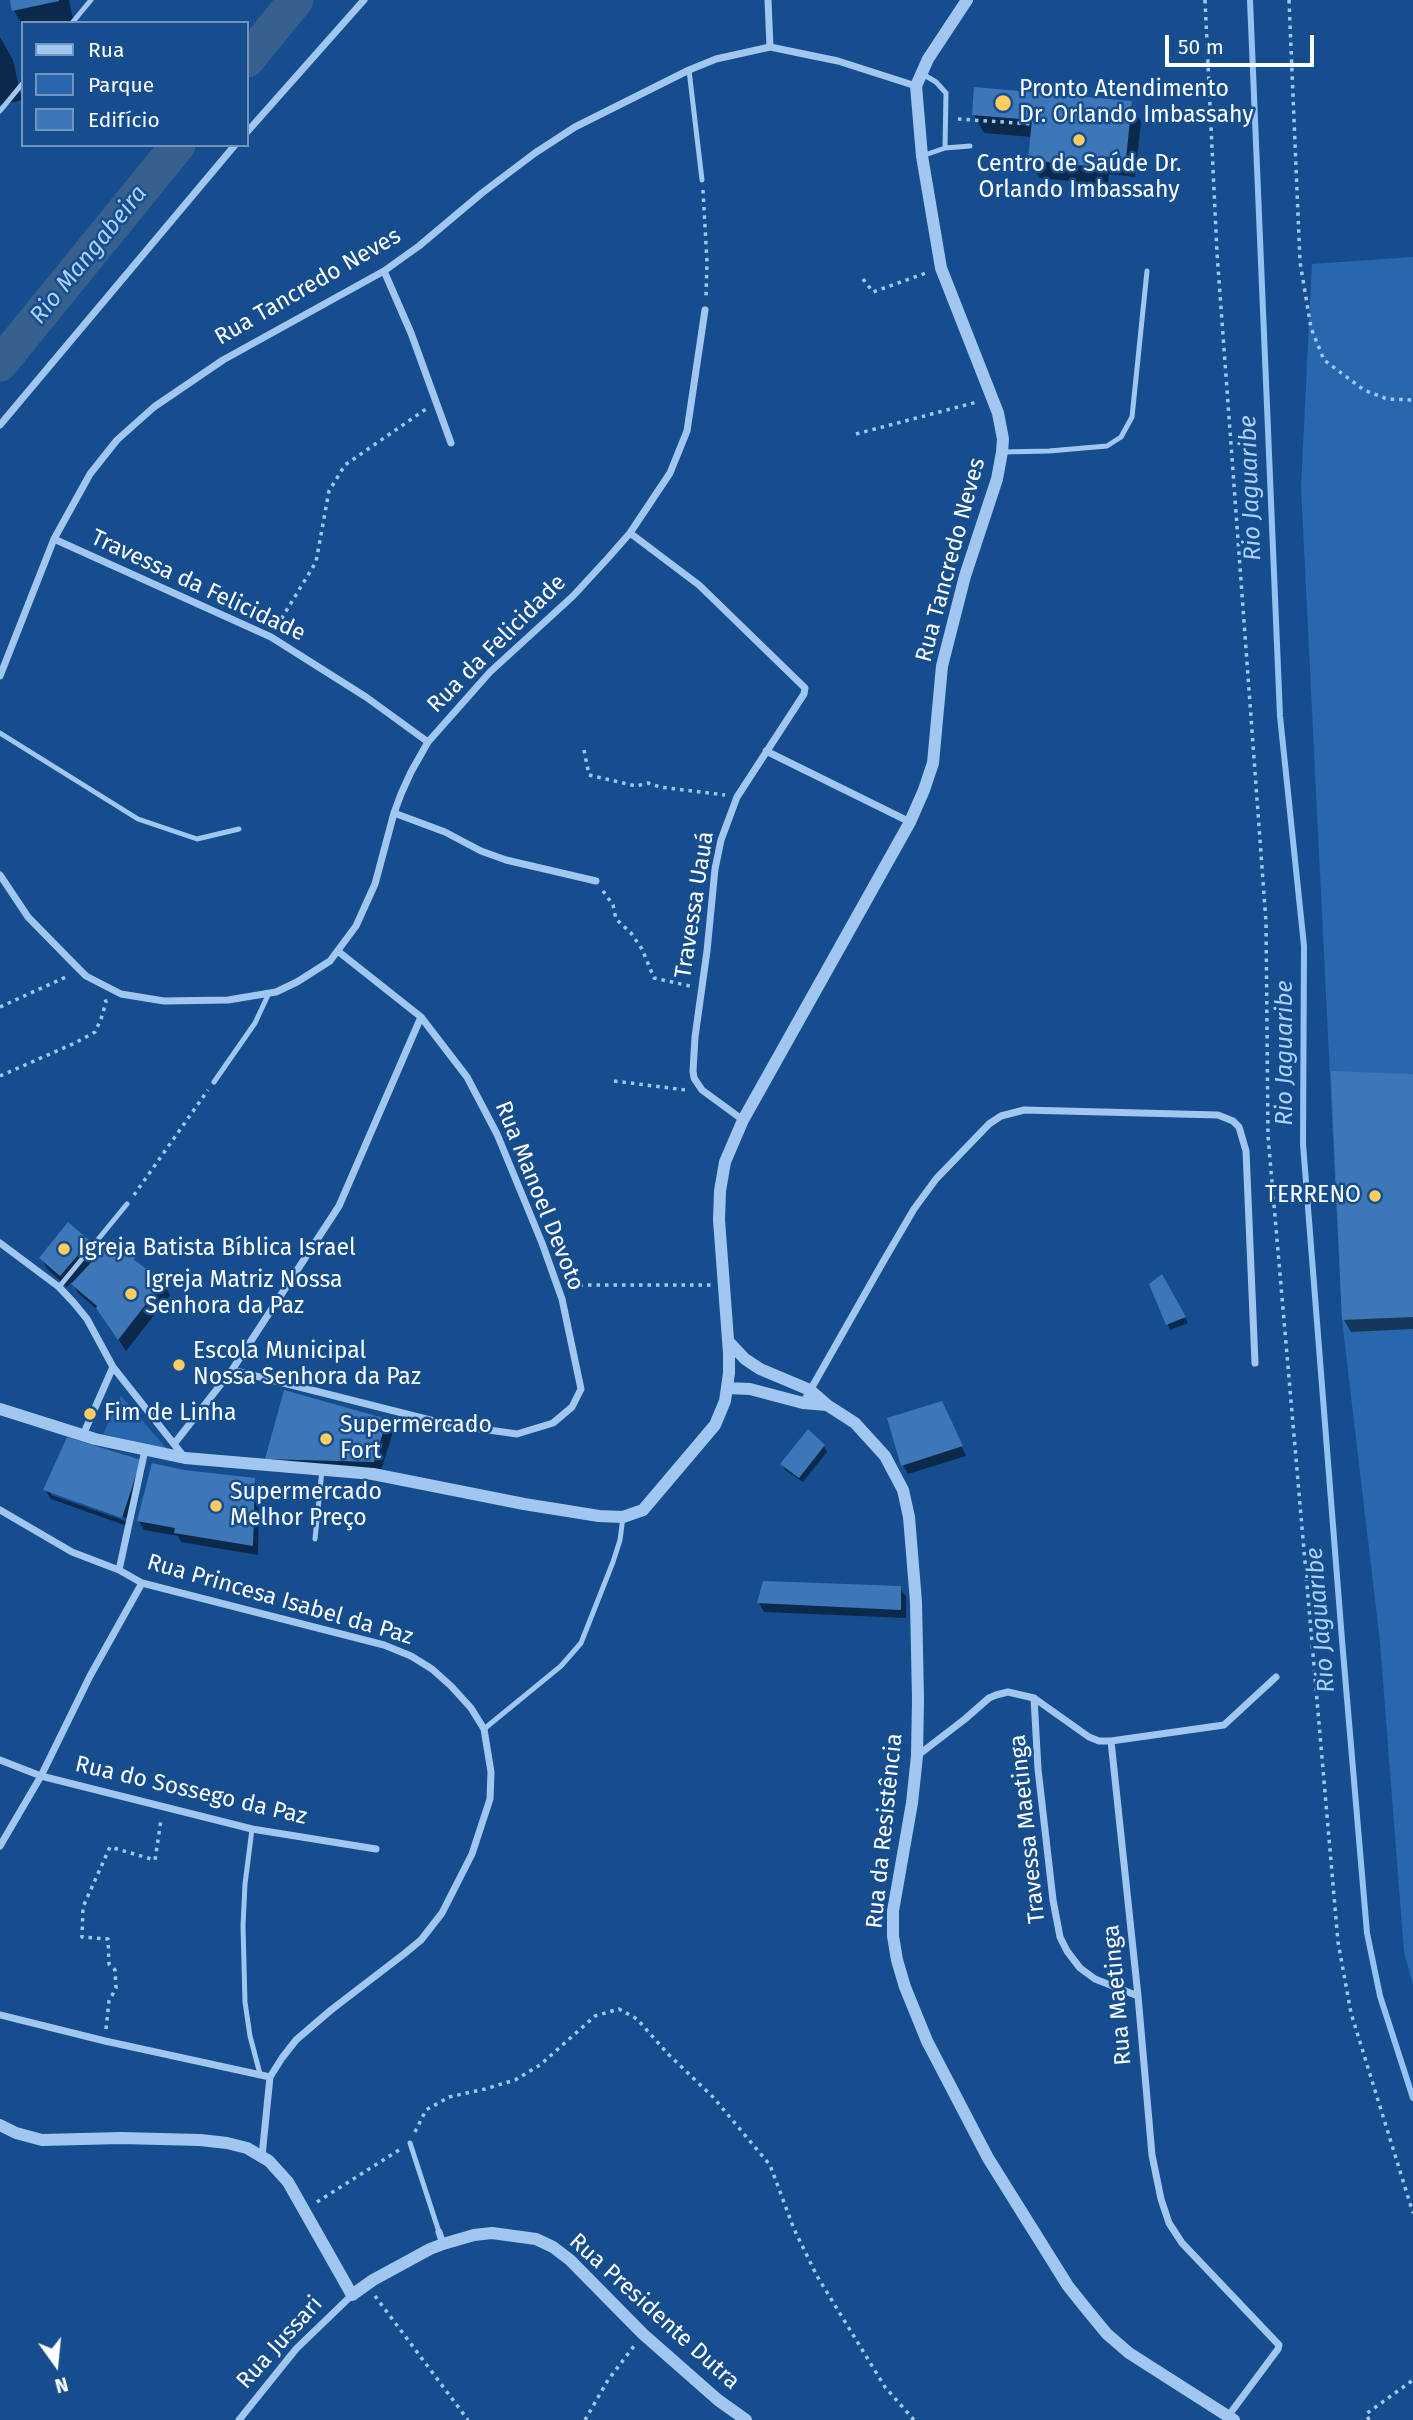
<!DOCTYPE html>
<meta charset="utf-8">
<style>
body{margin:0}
#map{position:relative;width:1413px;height:2420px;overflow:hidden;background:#164d8e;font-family:"Fira Sans",sans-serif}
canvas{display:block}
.legend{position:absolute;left:21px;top:21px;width:228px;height:126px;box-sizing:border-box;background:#164d8e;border:2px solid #7394bb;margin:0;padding:9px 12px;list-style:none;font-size:21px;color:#fff}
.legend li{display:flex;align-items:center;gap:14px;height:35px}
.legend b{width:35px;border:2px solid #7394bb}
.north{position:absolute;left:21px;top:2329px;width:70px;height:70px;-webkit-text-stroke:5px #164d8e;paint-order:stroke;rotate:165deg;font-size:19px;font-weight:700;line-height:28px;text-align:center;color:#fff}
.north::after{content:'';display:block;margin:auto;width:24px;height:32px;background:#fff;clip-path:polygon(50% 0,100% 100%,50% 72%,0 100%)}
.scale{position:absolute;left:1165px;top:35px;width:149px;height:32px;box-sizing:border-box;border:4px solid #fff;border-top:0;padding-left:9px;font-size:21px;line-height:24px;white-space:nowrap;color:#fff;-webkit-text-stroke:5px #164d8e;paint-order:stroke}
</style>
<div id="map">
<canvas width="1413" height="2420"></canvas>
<ul class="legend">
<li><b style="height:9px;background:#a1c7f0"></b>Rua</li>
<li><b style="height:19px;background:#2867ad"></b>Parque</li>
<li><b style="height:19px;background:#3e77b7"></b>Edifício</li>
</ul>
<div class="north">N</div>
<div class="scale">50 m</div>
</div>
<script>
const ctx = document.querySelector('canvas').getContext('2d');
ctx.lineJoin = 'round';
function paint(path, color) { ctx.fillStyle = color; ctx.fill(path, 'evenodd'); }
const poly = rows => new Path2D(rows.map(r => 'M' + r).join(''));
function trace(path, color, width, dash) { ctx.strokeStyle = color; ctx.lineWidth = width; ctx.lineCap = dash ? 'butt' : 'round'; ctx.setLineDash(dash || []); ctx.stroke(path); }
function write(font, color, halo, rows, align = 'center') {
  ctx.font = font + ' "Fira Sans",sans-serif'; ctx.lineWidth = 5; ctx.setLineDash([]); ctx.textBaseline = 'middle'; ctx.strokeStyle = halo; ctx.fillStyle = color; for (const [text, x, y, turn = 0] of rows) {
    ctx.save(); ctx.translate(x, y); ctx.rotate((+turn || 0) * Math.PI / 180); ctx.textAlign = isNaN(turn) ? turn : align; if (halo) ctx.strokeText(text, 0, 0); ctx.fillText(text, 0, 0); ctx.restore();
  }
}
paint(poly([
 [1413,257,1413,1985,1404,1952,1380,1642,1342,1320,1301,487,1312,264],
 [121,1396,168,1450,103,1434]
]), '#2867ad');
paint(poly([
 [12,0,69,0,74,23,23,23,23,26,14,11],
 [0,37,13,60,22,100,0,105],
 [1131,103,1141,122,1135,177,1109,174,1108,185,1040,178,1030,159,1032,137,984,133,974,115],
 [1413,1076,1413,1329,1351,1332,1344,1320],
 [89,1242,98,1257,134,1259,137,1265,163,1282,170,1295,126,1351,100,1312,78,1293,72,1282,67,1287,48,1270,41,1258],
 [1162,1277,1188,1323,1170,1330,1151,1284],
 [946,1412,966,1456,908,1474,903,1465],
 [386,1420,393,1432,380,1474,267,1459],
 [824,1446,827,1452,803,1482,785,1470,782,1464],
 [140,1461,145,1470,129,1519,51,1491,51,1495,128,1522,127,1526,51,1499,45,1490],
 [184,1472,254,1480,259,1489,258,1555,181,1542,178,1536,144,1530,139,1521],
 [764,1583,900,1588,906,1597,906,1618,764,1612,759,1603]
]), '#0007');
trace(poly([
 [1250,0,1280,716,1304,946,1303,1144,1342,1640,1367,1933,1380,1996,1413,2098]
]), '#93c2f3', 6);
trace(poly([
 [247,60,296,0],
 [0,364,178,145]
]), '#37608f', 35);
paint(poly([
 [10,0,59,0,59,1,12,11],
 [974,87,1132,101,1126,159,1099,156,1098,167,1028,160,1032,120,972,115],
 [1331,1071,1413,1074,1413,1317,1342,1320],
 [68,1222,90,1241,60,1276,39,1258],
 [113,1239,135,1258,134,1260,164,1281,118,1340,96,1308,97,1306,71,1284],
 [1162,1274,1186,1317,1166,1325,1149,1284],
 [284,1390,387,1419,374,1462,265,1459],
 [942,1401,963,1446,901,1466,887,1418],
 [808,1429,825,1445,799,1478,780,1464],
 [67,1437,141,1460,122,1518,43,1490],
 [152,1463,184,1470,255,1478,253,1546,174,1533,175,1528,137,1521],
 [763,1581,901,1586,901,1610,757,1603]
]), '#3e77b7');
trace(poly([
 [1205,0,1217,253,1266,922,1268,1136,1338,1942,1351,2013,1413,2213],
 [1289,0,1300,262,1311,328,1324,360,1364,390,1387,399,1413,400],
 [958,119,1032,124],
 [703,190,707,262,706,297],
 [863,279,873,292,926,273],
 [856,434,977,402],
 [277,626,316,562,329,491,345,465,426,409],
 [584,750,589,775,636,786,648,783,660,787,725,795],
 [603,891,613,905,616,919,631,933,642,949,654,978,690,986],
 [0,1007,68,976],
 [0,1076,75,1043,95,1032,101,1019,106,1002,105,999],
 [614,1081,686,1090],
 [134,1195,208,1090],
 [571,1285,711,1285],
 [106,2029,109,2001,116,1988,115,1970,109,1964,108,1939,82,1937,83,1907,110,1847,155,1860,161,1820],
 [415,2132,426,2110,449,2097,485,2089,515,2080,540,2065,595,2016,619,2009,637,2019,668,2054,713,2097,770,2165,794,2229,817,2276,885,2387,914,2420],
 [317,2202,399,2150],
 [375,2296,468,2420],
 [585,2420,608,2380,634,2346],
 [1369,2420,1366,2414,1413,2380]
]), '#a1c7f0', 3.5, [3.5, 5]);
trace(poly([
 [72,23,91,0],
 [689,70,702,180],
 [921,73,936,82,946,93,945,148],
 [0,111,23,83],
 [922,156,945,148,970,146],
 [1002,452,1049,451,1107,446,1121,437,1132,417,1147,271],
 [0,733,138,819,197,839,239,829],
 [214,1082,255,1023,269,993],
 [59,1287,127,1204],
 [315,1539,322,1470],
 [484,1729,561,1666,581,1643,613,1562,620,1540,623,1517],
 [252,1829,245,1884,243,1926,245,2002,250,2036,260,2074],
 [410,2143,439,2232]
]), '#a1c7f0', 5);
trace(poly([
 [768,0,770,47],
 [247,132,364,0],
 [384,271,411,333,451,443],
 [0,425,235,145],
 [630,533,699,585,805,688,804,694,737,797,721,840,715,869,707,951,695,1037,693,1071,694,1078,702,1090,743,1120],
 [54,539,271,637,366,697,428,742],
 [0,676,54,539,90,474,117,440,154,407,223,360,384,271,419,246,482,193,535,153,575,127,689,70,716,59,770,47,838,61,916,86],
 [766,751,910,822],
 [394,813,445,832,481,851,506,860,596,881],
 [0,875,28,917,76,966,86,976,121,994,164,1001,228,1000,276,992,297,982,330,961,356,926,375,884,394,813,401,794,411,772,428,742,490,672,573,596,608,558,630,533,670,473,687,431,705,310],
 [0,1243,59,1287,74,1303,87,1319,113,1367],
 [232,1370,446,1424,517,1434,553,1423,572,1407,581,1389,562,1299,542,1243,497,1134,467,1077,421,1017,339,952],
 [803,1403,883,1262,914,1209,936,1179,989,1124,1001,1116,1024,1110,1218,1115,1233,1121,1239,1127,1246,1151,1255,1363],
 [83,1435,113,1367,185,1458],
 [174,1444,232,1370,339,1206,421,1017],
 [0,1510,72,1552,119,1570,142,1583,384,1645,411,1656,432,1669,451,1686,471,1708,484,1729,491,1772,490,1799,472,1854,442,1913,421,1940,404,1954,331,2010,296,2040,282,2058,270,2077,262,2156],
 [119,1570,145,1450],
 [1034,1698,1038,1769,1053,1900,1060,1937,1067,1951,1080,1968,1095,1979,1138,1996],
 [1111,1741,1138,1996,1152,2155,1161,2199,1169,2223,1182,2243,1279,2345,1278,2349,1229,2415],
 [917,1756,965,1719,989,1698,996,1695,1008,1692,1034,1698,1089,1737,1099,1741,1111,1741,1224,1725,1276,1677],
 [0,1760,41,1776,252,1829,376,1849],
 [0,1846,41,1776,90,1676,142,1583],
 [0,2015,105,2041,270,2077],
 [439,2232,443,2244],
 [239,2420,296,2349,352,2295]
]), '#a1c7f0', 7);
trace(poly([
 [728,1341,745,1359,760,1369,810,1390,827,1405,855,1423,885,1456,903,1490,909,1517,916,1602,918,1699,917,1756,912,1803,893,1911,893,1936,897,1960,905,1987,927,2041,988,2158,1068,2286,1088,2311,1107,2334,1129,2353,1234,2420],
 [727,1388,750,1389,803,1403,827,1405],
 [0,1409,95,1439,185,1458,373,1474,524,1504,599,1516,623,1517,643,1510,715,1425,725,1401,729,1373,729,1353,719,1220,720,1191,725,1162,743,1120,910,822,924,790,933,763,942,666,965,576,997,479,1002,452,1003,439,998,413,941,268,922,156,916,86,928,59,967,0],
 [0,2125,16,2133,42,2140,121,2138,200,2140,227,2143,247,2148,269,2161,288,2182,352,2295,373,2280,430,2249,443,2244,474,2235,492,2233,536,2239,553,2247,570,2260,643,2334,718,2400,746,2420]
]), '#a1c7f0', 12);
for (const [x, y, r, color] of [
 [1003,103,9,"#ffcd60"],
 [1079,140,7,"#ffcd60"],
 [1375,1196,7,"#ffcd60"],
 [64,1249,7,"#ffcd60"],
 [131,1294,7,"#ffcd60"],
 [179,1365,7,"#ffcd60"],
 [90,1414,7,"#ffcd60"],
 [326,1439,7,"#ffcd60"],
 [216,1506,7,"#ffcd60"]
]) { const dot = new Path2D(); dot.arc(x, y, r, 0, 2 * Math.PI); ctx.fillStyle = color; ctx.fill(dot); trace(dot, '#164d8e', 2.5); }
write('23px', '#fff', '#164d8e', [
 ["Pronto Atendimento",1019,90],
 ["Dr. Orlando Imbassahy",1019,116],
 ["Centro de Saúde Dr.",1079,165,"center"],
 ["Orlando Imbassahy",1079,191,"center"],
 ["TERRENO",1361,1196,"right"],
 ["Igreja Batista Bíblica Israel",78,1249],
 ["Igreja Matriz Nossa",145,1281],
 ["Senhora da Paz",145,1307],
 ["Escola Municipal",193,1352],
 ["Nossa Senhora da Paz",193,1378],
 ["Fim de Linha",104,1414],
 ["Supermercado",340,1426],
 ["Fort",340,1452],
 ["Supermercado",230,1493],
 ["Melhor Preço",230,1519]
], 'left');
write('23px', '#fff', '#164d8e', [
 ["Rua Tancredo Neves",308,287,-30],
 ["Rua Tancredo Neves",951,560,-75],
 ["Travessa da Felicidade",198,586,25],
 ["Rua da Felicidade",497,644,-45],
 ["Travessa Uauá",695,905,-81],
 ["Rua Manoel Devoto",539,1196,68],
 ["Rua Princesa Isabel da Paz",280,1600,16],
 ["Rua do Sossego da Paz",191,1791,13],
 ["Travessa Maetinga",1028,1829,-96],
 ["Rua da Resistência",885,1831,-84],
 ["Rua Maetinga",1118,1995,-95],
 ["Rua Presidente Dutra",654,2312,42],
 ["Rua Jussari",280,2343,-48]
]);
write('italic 24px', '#add1f7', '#164d8e', [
 ["Rio Mangabeira",89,255,-51],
 ["Rio Jaguaribe",1251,488,-92],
 ["Rio Jaguaribe",1285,1053,-90],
 ["Rio Jaguaribe",1321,1620,-95]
]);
</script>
